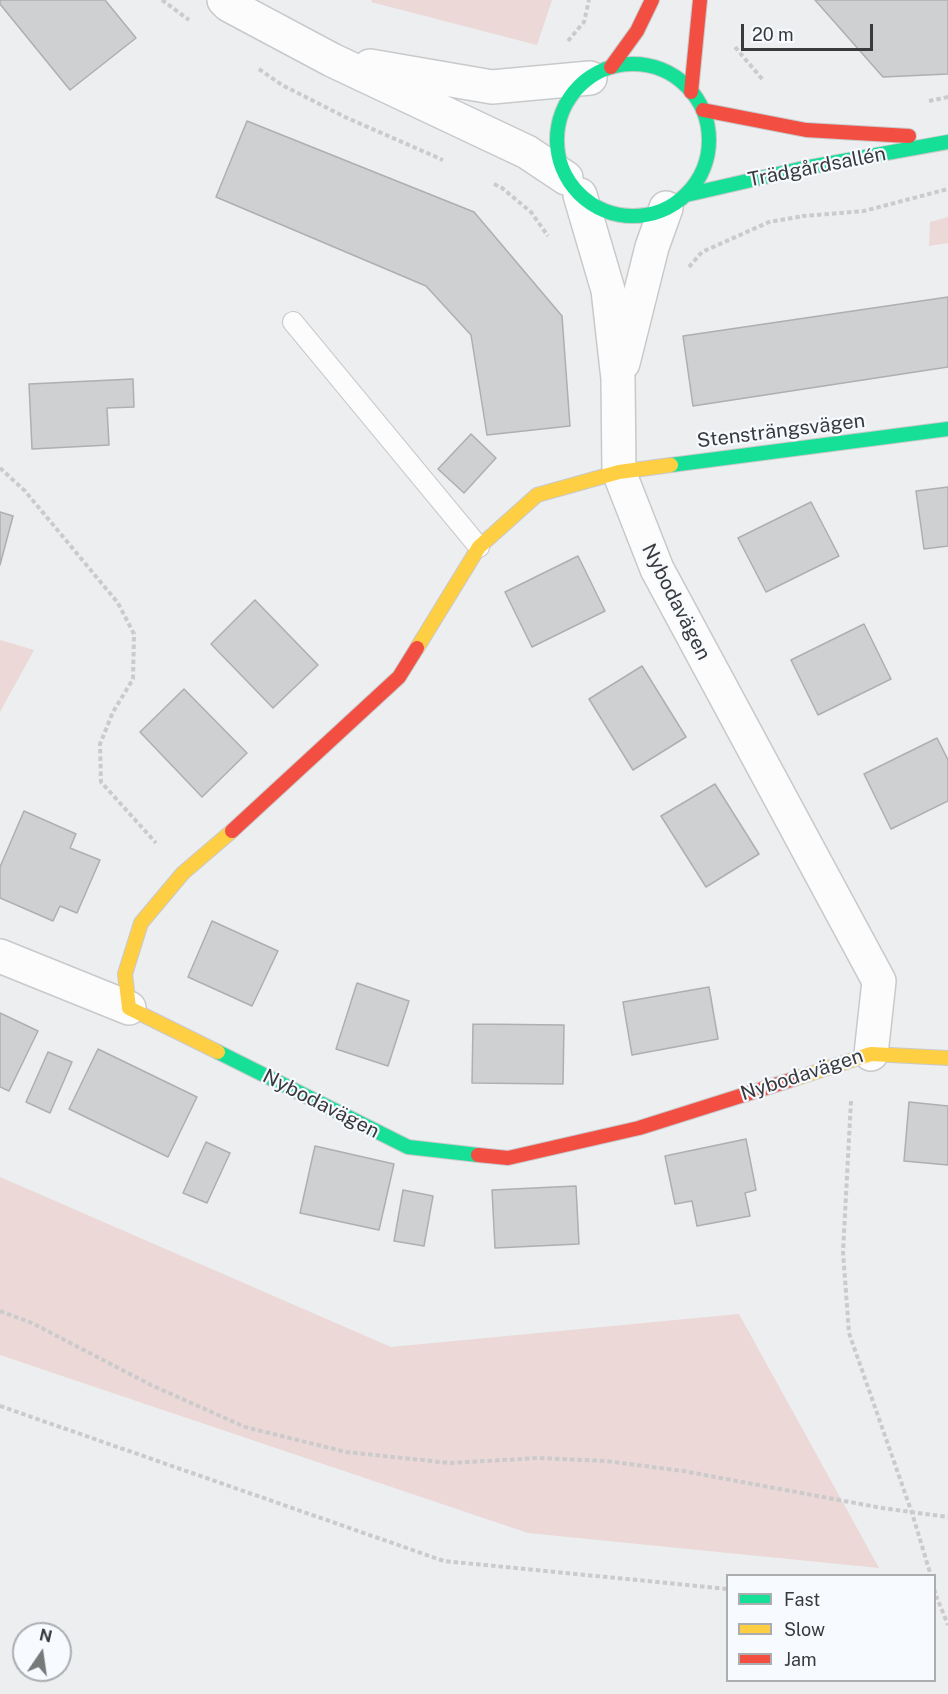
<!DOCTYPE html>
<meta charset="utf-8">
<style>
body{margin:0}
#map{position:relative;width:948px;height:1694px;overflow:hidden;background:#eceef0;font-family:"Public Sans",sans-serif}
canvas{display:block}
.legend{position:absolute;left:726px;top:1574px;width:210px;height:108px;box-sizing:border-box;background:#f7faff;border:2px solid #abadb1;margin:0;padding:8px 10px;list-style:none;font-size:18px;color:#393a3c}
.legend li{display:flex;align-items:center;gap:12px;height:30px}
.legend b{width:30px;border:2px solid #abadb1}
.north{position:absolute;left:12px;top:1622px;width:60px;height:60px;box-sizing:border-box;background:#f7faff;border:2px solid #abadb1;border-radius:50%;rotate:13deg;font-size:16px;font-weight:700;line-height:24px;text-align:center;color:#393a3c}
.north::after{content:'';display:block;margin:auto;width:21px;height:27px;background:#78797b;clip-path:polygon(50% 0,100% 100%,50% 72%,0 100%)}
.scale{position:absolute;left:741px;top:24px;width:132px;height:27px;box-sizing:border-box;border:3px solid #393a3c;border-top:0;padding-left:8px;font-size:18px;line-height:21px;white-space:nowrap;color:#393a3c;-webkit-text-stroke:4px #f7faff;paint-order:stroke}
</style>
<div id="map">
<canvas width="948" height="1694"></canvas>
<ul class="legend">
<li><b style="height:8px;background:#16e098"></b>Fast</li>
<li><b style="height:8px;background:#ffcf43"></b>Slow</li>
<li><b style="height:8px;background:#f24e42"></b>Jam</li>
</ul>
<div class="north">N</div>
<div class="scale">20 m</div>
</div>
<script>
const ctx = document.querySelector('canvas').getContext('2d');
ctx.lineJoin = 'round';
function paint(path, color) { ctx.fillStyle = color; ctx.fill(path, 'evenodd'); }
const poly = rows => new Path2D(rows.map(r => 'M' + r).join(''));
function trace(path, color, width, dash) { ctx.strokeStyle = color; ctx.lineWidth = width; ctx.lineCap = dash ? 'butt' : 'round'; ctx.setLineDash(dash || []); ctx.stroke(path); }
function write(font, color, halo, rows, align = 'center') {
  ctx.font = font + ' "Public Sans",sans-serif'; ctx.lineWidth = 4.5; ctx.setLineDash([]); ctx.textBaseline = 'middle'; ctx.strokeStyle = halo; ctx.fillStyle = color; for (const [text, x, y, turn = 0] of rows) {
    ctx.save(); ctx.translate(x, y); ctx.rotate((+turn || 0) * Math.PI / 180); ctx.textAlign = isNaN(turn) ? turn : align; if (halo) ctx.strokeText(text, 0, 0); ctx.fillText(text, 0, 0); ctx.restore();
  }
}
paint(poly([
 [372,0,552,0,537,45,371,2],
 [948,217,948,243,929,246,930,222],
 [0,640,34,650,0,712],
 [0,1177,391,1347,739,1314,879,1568,528,1533,0,1355]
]), '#ebd8d7');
const building = poly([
 [0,0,105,0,136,38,70,90,0,4,0,0],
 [815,0,948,0,948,74,883,77,815,0],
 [247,121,474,212,562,316,570,426,487,435,471,335,426,286,216,197,247,121],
 [948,297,948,367,693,406,683,336,948,297],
 [133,379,134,407,107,408,109,445,32,449,29,384,133,379],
 [471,434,496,458,464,493,438,469,471,434],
 [948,487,948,546,924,549,916,491,948,487],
 [811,502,839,556,766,592,738,538,811,502],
 [0,512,13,516,0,565,0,512],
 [578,556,605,611,532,647,505,592,578,556],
 [255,600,318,665,273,708,211,644,255,600],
 [864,624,891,679,818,715,791,660,864,624],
 [642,666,686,737,633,770,589,699,642,666],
 [184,689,247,753,202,797,140,732,184,689],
 [937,738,948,760,948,801,891,829,864,774,937,738],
 [715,784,759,854,706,887,661,816,715,784],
 [24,811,76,834,70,848,100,860,77,913,60,906,53,921,0,898,0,867,24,811],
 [212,921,278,951,252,1006,188,977,212,921],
 [357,983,409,1001,388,1066,336,1049,357,983],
 [709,987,718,1039,632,1055,623,1002,709,987],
 [0,1013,38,1031,9,1091,0,1087,0,1013],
 [473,1024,564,1025,563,1084,472,1083,473,1024],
 [98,1049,197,1097,168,1157,69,1109,98,1049],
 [48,1052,72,1062,50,1113,26,1102,48,1052],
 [909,1102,948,1106,948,1165,904,1161,909,1102],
 [746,1139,756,1190,745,1193,750,1216,697,1226,692,1201,675,1204,665,1156,746,1139],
 [206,1142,230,1153,207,1203,183,1193,206,1142],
 [315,1146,394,1164,379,1230,300,1213,315,1146],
 [576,1186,579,1244,495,1248,492,1190,576,1186],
 [403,1190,433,1196,424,1246,394,1241,403,1190]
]);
paint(building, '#ced0d2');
trace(building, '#adafb0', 1.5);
const lane = poly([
 [293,322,479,547]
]);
const street = poly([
 [224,0,229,5,332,60,527,152,566,178],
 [370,66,492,87,590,78],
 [580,195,608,290,618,379,619,472,657,569,879,981,871,1054],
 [623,363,652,247,666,208],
 [0,956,129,1008]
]);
const fast = poly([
 '557 140a76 76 0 1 1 152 0a76 76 0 1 1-152 0Z',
 [686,195,804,168,948,142],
 [671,465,948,429],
 [218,1052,408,1147,478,1155]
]);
const slow = poly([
 [417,648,479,547,537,495,619,472,671,465],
 [218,1052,129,1008,125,974,141,923,183,873,232,831],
 [794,1079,871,1054,948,1058]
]);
const jam = poly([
 [611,67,637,31,652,0],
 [691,92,700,0],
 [703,110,806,130,909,136],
 [232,831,399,677,417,648],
 [478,1155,508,1158,639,1128,794,1079]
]);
trace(lane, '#c8c9cb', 22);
trace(street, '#c8c9cb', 36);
trace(fast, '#c8c9cb', 16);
trace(slow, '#c8c9cb', 16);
trace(jam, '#c8c9cb', 16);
trace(poly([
 [162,0,189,20],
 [568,41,584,22,589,0],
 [735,47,763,80],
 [259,69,282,85,345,117,443,160],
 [929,101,948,97],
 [494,184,502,188,531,212,548,236],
 [804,214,804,216,864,211,948,189],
 [689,267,702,252,769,222,804,216],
 [0,468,25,491,118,603,134,634,133,679,113,712,100,744,101,782,156,843],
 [851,1101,843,1252,849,1333,912,1513,931,1576],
 [0,1311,32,1323,151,1385,245,1427,346,1452,450,1463,539,1458,606,1461,683,1471,882,1508,948,1517],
 [0,1406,444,1561,728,1589],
 [934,1589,937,1598],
 [934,1598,937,1598,948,1625]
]), '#cbcbcc', 4, [4.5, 3]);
trace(lane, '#fcfcfd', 20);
trace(street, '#fcfcfd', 33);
trace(fast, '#16e098', 14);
trace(slow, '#ffcf43', 14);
trace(jam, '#f24e42', 14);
write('20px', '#393a3c', '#f7faff', [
 ["Trädgårdsallén",817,167,-11],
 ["Stensträngsvägen",781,431,-7],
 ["Nybodavägen",676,602,63],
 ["Nybodavägen",802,1075,-18],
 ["Nybodavägen",321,1104,27]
]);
</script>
